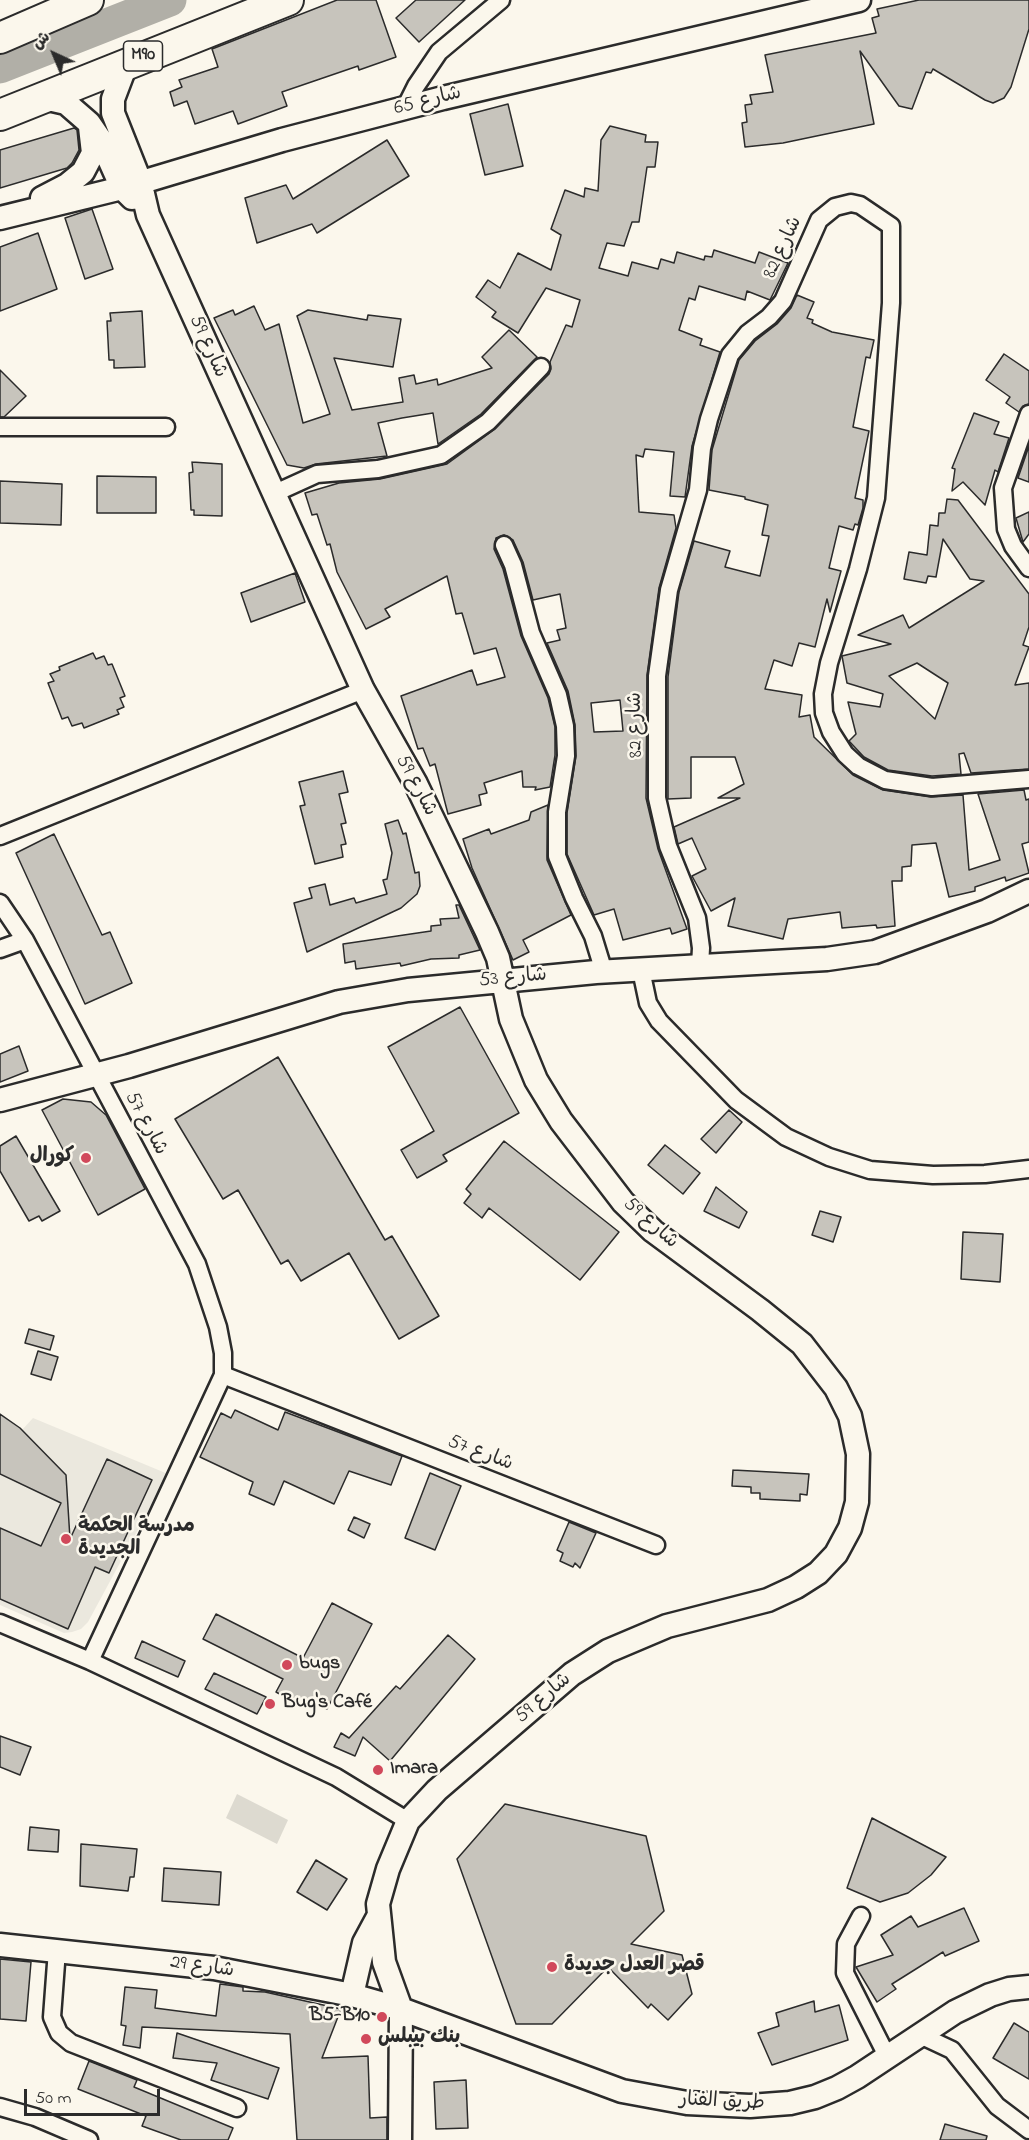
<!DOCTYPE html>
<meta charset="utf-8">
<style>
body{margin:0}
#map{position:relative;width:1029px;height:2140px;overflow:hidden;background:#fbf7ec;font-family:"Indie Flower","Playpen Sans Arabic",sans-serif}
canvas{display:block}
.north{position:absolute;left:24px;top:24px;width:60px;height:60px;-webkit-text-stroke:4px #fbf7ec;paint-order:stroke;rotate:316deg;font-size:16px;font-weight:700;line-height:24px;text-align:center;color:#2b2b2b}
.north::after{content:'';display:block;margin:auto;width:21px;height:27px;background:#2b2b2b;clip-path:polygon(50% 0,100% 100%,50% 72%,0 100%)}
.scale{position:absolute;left:24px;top:2089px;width:136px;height:27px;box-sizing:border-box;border:3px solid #2b2b2b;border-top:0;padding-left:8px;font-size:18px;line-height:21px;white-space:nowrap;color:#2b2b2b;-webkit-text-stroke:4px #fbf7ec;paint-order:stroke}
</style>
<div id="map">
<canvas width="1029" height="2140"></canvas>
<div class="north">ش</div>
<div class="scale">50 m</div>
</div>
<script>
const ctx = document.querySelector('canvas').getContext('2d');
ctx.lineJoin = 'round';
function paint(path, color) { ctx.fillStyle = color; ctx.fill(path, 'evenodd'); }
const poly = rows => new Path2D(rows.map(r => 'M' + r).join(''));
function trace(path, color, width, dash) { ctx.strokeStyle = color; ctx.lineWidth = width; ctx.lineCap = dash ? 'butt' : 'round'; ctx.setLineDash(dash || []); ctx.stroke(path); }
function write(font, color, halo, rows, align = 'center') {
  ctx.font = font + ' "Indie Flower","Playpen Sans Arabic",sans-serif'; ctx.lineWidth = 5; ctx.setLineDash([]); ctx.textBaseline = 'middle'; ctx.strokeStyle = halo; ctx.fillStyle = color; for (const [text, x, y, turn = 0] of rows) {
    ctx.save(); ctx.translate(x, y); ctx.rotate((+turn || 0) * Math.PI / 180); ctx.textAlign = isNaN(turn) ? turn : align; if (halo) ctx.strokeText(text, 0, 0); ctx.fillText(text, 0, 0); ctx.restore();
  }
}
paint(poly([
 [33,1418,168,1474,88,1622,81,1629,72,1632,64,1633,0,1605,0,1454]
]), '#ebe8de');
paint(poly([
 [237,1794,288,1820,277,1844,226,1818]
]), '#dddad0');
trace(poly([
 [0,67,170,0]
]), '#b1afa7', 33);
const building = poly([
 [337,0,376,0,396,57,359,70,358,66,282,92,287,106,238,124,233,111,195,124,187,101,174,106,170,92,182,87,179,80,218,67,212,49,337,0],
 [416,0,465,0,419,42,396,18,416,0],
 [919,0,1029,0,1029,29,1011,87,1004,98,993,103,985,100,933,69,931,73,926,72,912,109,899,106,860,51,874,124,783,143,745,147,742,123,747,122,745,105,752,104,750,95,773,92,765,55,876,33,872,18,879,16,877,9,919,0],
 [508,104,523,166,485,175,470,114,508,104],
 [610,126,646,135,645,142,658,142,655,167,647,167,639,222,632,222,624,246,607,243,599,268,628,276,632,262,658,269,661,259,674,263,677,252,704,260,705,256,712,257,714,250,755,263,759,252,788,263,770,300,747,291,745,300,699,286,695,300,689,298,679,330,702,339,700,345,720,352,692,446,685,497,670,496,674,452,645,449,643,457,636,455,639,512,674,515,676,528,659,588,647,675,646,798,658,849,687,929,672,934,670,928,623,940,614,909,594,915,567,854,567,813,576,756,575,725,568,691,547,643,560,640,557,630,566,628,560,594,533,600,523,562,513,540,504,535,496,538,494,549,503,569,521,636,548,698,555,727,555,755,550,787,535,790,536,787,523,787,522,771,484,783,487,793,479,795,481,805,448,814,435,764,430,766,423,748,418,749,401,696,472,670,477,685,505,677,496,648,474,654,462,613,456,614,447,576,385,609,390,617,366,629,337,572,330,544,327,545,317,514,312,515,305,493,339,483,380,479,447,464,495,429,549,374,551,369,550,362,566,325,572,327,580,300,546,288,518,333,492,317,496,312,476,297,488,280,500,288,518,253,551,270,561,235,551,229,565,190,584,197,585,188,598,191,601,140,610,126],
 [620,700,623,731,594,732,591,703,620,700],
 [74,128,77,130,79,150,72,163,67,168,0,188,0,150,74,128],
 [387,140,409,176,317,233,312,224,257,243,245,198,286,185,293,199,387,140],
 [92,209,113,269,85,279,65,218,92,209],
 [38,233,57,289,0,311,0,247,38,233],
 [797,295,814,302,807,318,813,320,812,323,832,332,874,340,870,358,866,357,853,427,869,431,855,498,863,500,863,508,858,525,855,524,853,530,839,526,829,568,841,571,830,612,827,599,815,647,799,643,792,666,774,660,765,689,802,695,799,717,810,715,814,737,853,775,883,790,931,797,963,795,969,870,1000,860,978,794,1024,790,1026,800,1029,799,1029,842,1022,844,1029,873,1006,881,1005,877,975,887,975,891,949,897,936,843,912,845,911,866,902,867,902,881,892,881,895,926,877,928,876,925,842,928,840,912,788,919,783,939,728,926,735,898,711,911,692,876,706,869,692,838,678,844,674,827,740,798,718,798,744,784,735,757,691,757,691,798,668,799,668,677,679,592,694,541,730,551,725,567,760,576,769,536,762,535,768,505,745,499,745,497,709,490,712,450,739,360,755,341,777,324,791,308,797,295],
 [254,306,265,330,279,324,303,423,330,414,297,316,308,310,367,320,368,315,401,319,393,367,334,358,352,410,403,402,399,378,414,375,416,384,437,379,438,385,492,368,482,357,509,330,537,357,481,414,438,444,433,413,402,418,378,423,387,456,316,464,304,468,287,465,214,318,233,310,235,315,254,306],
 [142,311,145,367,114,368,114,360,109,360,107,321,111,321,110,313,142,311],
 [1004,354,1029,371,1029,404,1023,406,1019,412,1006,403,1010,397,986,380,1004,354],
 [0,370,26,396,4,417,0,417,0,370],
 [974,413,999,422,994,434,1009,438,998,472,995,470,985,505,963,482,952,491,955,469,952,468,974,413],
 [1029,446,1029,482,1018,478,1029,446],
 [192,462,222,464,222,516,194,515,194,510,191,510,189,473,193,472,192,462],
 [97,476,156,477,156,513,97,513,97,476],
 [0,481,62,484,61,525,0,523,0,481],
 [947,499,958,500,1029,594,1029,627,1023,645,1029,647,1015,685,1029,683,1029,769,971,773,964,753,959,754,961,774,932,776,888,770,864,757,849,741,856,734,848,702,880,707,883,694,847,683,842,656,891,644,858,635,903,615,909,628,984,581,970,579,943,539,936,577,928,576,926,583,904,579,909,552,927,555,930,525,938,526,939,513,945,513,947,499],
 [917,663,948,683,935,719,889,676,917,663],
 [1029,512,1029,534,1023,542,1016,518,1029,512],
 [295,573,305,602,251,622,241,593,295,573],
 [93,653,96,659,104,656,108,665,112,664,125,696,120,698,124,707,117,710,119,714,84,728,82,723,72,726,68,717,62,719,48,683,54,681,50,674,60,670,59,667,93,653],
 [343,771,348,792,339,794,346,823,341,824,346,844,341,845,343,857,315,864,300,806,305,805,299,782,343,771],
 [548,805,547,860,571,915,523,940,529,952,513,960,472,868,463,839,489,829,491,834,529,820,531,812,548,805],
 [398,820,403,834,406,833,415,873,419,872,420,886,417,894,401,908,307,952,294,903,312,898,309,888,325,884,330,905,354,898,356,903,387,894,383,880,387,879,392,853,385,824,398,820],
 [54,834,102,935,110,932,132,983,85,1004,16,853,54,834],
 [456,905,459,905,480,950,459,955,459,958,431,959,401,966,400,963,356,969,355,961,345,963,343,944,431,931,431,926,441,925,440,919,459,918,456,905],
 [460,1007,519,1113,443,1155,447,1161,417,1178,401,1150,434,1131,388,1047,460,1007],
 [19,1046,28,1071,0,1082,0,1054,19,1046],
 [278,1057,385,1240,392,1236,439,1316,399,1339,349,1253,301,1281,288,1260,281,1264,238,1190,223,1199,175,1119,278,1057],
 [63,1099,91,1102,106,1115,145,1189,98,1215,42,1110,63,1099],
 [729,1110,742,1122,716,1153,701,1139,729,1110],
 [16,1136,60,1211,42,1221,39,1216,29,1221,0,1171,0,1146,16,1136],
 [504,1141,619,1232,580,1280,489,1208,482,1218,464,1203,471,1194,466,1189,504,1141],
 [665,1145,700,1173,683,1194,648,1165,665,1145],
 [716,1187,747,1212,739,1228,704,1211,716,1187],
 [820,1211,841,1217,833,1242,812,1235,820,1211],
 [963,1232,1003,1234,1000,1282,961,1279,963,1232],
 [29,1329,54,1336,50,1350,25,1343,29,1329],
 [38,1351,58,1357,51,1380,31,1374,38,1351],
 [235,1410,278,1430,285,1412,402,1456,391,1485,349,1471,334,1504,284,1481,274,1505,249,1494,253,1482,200,1457,221,1413,231,1418,235,1410],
 [0,1414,20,1428,66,1475,70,1539,107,1459,152,1480,109,1573,95,1567,68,1629,0,1599,0,1528,41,1546,61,1503,0,1474,0,1414],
 [733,1470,809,1474,807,1495,800,1494,800,1501,760,1499,760,1493,751,1493,751,1487,732,1486,733,1470],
 [430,1473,461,1486,435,1550,405,1538,430,1473],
 [354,1517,370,1524,364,1538,348,1530,354,1517],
 [569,1522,596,1533,580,1568,575,1563,573,1567,560,1561,563,1553,557,1550,569,1522],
 [332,1603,372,1624,327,1709,309,1700,305,1708,276,1692,283,1679,203,1639,216,1614,303,1658,332,1603],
 [448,1635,475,1659,390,1761,363,1737,355,1756,334,1747,341,1733,349,1738,396,1686,400,1689,448,1635],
 [142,1641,185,1661,178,1677,135,1658,142,1641],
 [214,1673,266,1697,257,1714,205,1689,214,1673],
 [0,1736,31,1747,20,1775,0,1767,0,1736],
 [505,1804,646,1836,664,1911,631,1944,682,1955,692,1994,668,2020,651,2004,648,2008,608,1967,552,2024,516,2024,457,1859,505,1804],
 [872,1818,946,1857,931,1875,908,1893,880,1902,847,1888,872,1818],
 [30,1827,59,1830,58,1852,28,1850,30,1827],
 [81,1844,137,1849,134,1877,130,1877,128,1891,80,1886,81,1844],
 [316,1860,347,1879,327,1910,297,1892,316,1860],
 [164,1868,221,1872,219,1905,162,1901,164,1868],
 [964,1908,979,1941,945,1956,943,1952,892,1984,896,1989,877,2002,856,1967,893,1955,881,1935,911,1916,918,1927,964,1908],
 [0,1959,31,1962,26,2021,0,2019,0,1959],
 [220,1984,243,1987,243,1991,265,1992,341,2009,322,2058,368,2056,370,2118,387,2117,387,2140,297,2140,290,2034,142,2027,140,2048,123,2045,126,2026,121,2025,125,1987,157,1990,155,2008,216,2016,220,1984],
 [814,2001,815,2012,839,2005,848,2040,772,2065,758,2033,779,2026,776,2013,814,2001],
 [1014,2023,1029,2032,1029,2079,993,2058,1014,2023],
 [177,2033,279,2068,268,2099,211,2080,217,2063,173,2058,177,2033],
 [89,2061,137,2080,134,2087,233,2128,228,2140,181,2140,142,2126,146,2116,78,2089,89,2061],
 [466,2080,468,2128,436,2129,434,2082,466,2080],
 [945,2124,987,2136,986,2140,940,2140,945,2124]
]);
paint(building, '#c7c4bc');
trace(building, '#2b2b2b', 1.5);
const street = poly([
 [405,108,416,86,439,52,501,0],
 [1029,414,1003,488,1006,529,1013,546,1029,568],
 [0,427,166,427],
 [273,494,317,474,378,469,441,455,488,422,541,367],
 [504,545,513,565,531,633,558,695,565,726,566,756,557,812,557,856,574,898,593,936,604,972],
 [0,836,363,690],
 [0,903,25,940,197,1264,218,1327,223,1353,223,1375,90,1661],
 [0,949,25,940],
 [700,966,701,948,697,918,668,846,657,798,657,676,669,590,698,490,702,448,709,419,730,355,748,333,769,317,783,301,819,220,835,207,851,203,860,205,891,226,891,303,876,498,858,569,829,663,823,694,824,713,831,732,845,754,858,766,885,780,932,787,1029,779],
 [641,970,648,1003,659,1021,736,1100,786,1137,829,1157,870,1170,933,1175,985,1174,1029,1169],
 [223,1375,656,1545],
 [0,1623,90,1661,336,1777,408,1821],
 [861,1916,846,1944,845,1973,888,2058],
 [57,1950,52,2017,59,2033,71,2043,237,2108],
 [920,2035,952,2050,997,2106,1029,2130],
 [0,2107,35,2117,89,2140]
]);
const secondary = poly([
 [127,62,113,99,113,113,140,181,148,215,363,690,416,784,487,932,498,958,511,1019,536,1080,561,1121,623,1202,653,1231,760,1310,802,1344,836,1388,850,1416,858,1454,857,1502,850,1528,836,1554,818,1573,796,1587,768,1600,667,1626,608,1651,572,1674,437,1790,408,1821,388,1869,378,1904,384,1962,401,2009,400,2140],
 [44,98,66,103,89,123,100,139,122,188,132,198],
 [42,198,67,185,83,172,93,153,90,127],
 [0,218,122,188,282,140,443,98,859,0],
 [0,1100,129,1066,339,1002,408,990,596,972,827,959,875,952,987,911,1029,891],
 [0,1945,214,1968,352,1995,401,2009,622,2091,687,2103,750,2106,790,2103,815,2097,837,2088,857,2077,955,2012,990,1995,1009,1989,1029,1987],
 [352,1995,364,1943,378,1917]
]);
const highway = poly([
 [0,38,88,0],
 [0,115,288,0]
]);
trace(street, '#2b2b2b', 21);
trace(secondary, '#2b2b2b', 27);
trace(highway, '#2b2b2b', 34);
trace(street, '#fbf7ec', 16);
trace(secondary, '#fbf7ec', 22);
trace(highway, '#fbf7ec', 30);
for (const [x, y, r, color] of [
 [86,1158,6,"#d1495b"],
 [66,1539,6,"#d1495b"],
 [287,1665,6,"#d1495b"],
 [270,1704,6,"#d1495b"],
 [378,1770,6,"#d1495b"],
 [552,1967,6,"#d1495b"],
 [382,2017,6,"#d1495b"],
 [366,2039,6,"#d1495b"]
]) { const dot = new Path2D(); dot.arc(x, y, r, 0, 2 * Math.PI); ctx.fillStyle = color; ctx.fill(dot); trace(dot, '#fbf7ec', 2); }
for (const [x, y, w] of [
 [143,56,39]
]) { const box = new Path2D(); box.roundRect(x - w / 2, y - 15, w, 30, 4.5); ctx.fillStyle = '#fbf7ec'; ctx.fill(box); trace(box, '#2b2b2b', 1.5); }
write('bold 18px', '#2b2b2b', null, [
 ["M90",143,56]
]);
write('20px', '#2b2b2b', '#fbf7ec', [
 ["شارع 65",428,102,-14],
 ["شارع 82",784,248,-65],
 ["شارع 59",207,347,66],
 ["شارع 82",637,725,-91],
 ["شارع 59",415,786,62],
 ["شارع 53",513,979,-5],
 ["شارع 57",145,1124,62],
 ["شارع 59",650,1224,42],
 ["شارع 57",480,1454,21],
 ["شارع 59",544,1699,-40],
 ["شارع 29",202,1968,8],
 ["طريق الفنار",722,2103,3]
]);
write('bold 20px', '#2b2b2b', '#fbf7ec', [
 ["كورال",74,1158,"right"],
 ["مدرسة الحكمة",78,1528],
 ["الجديدة",78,1551],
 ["bugs",299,1665],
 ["Bug's Café",282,1704],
 ["Imara",390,1770],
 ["قصر العدل جديدة",564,1967],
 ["B5-B10",370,2017,"right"],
 ["بنك بيبلس",378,2039]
], 'left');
</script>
